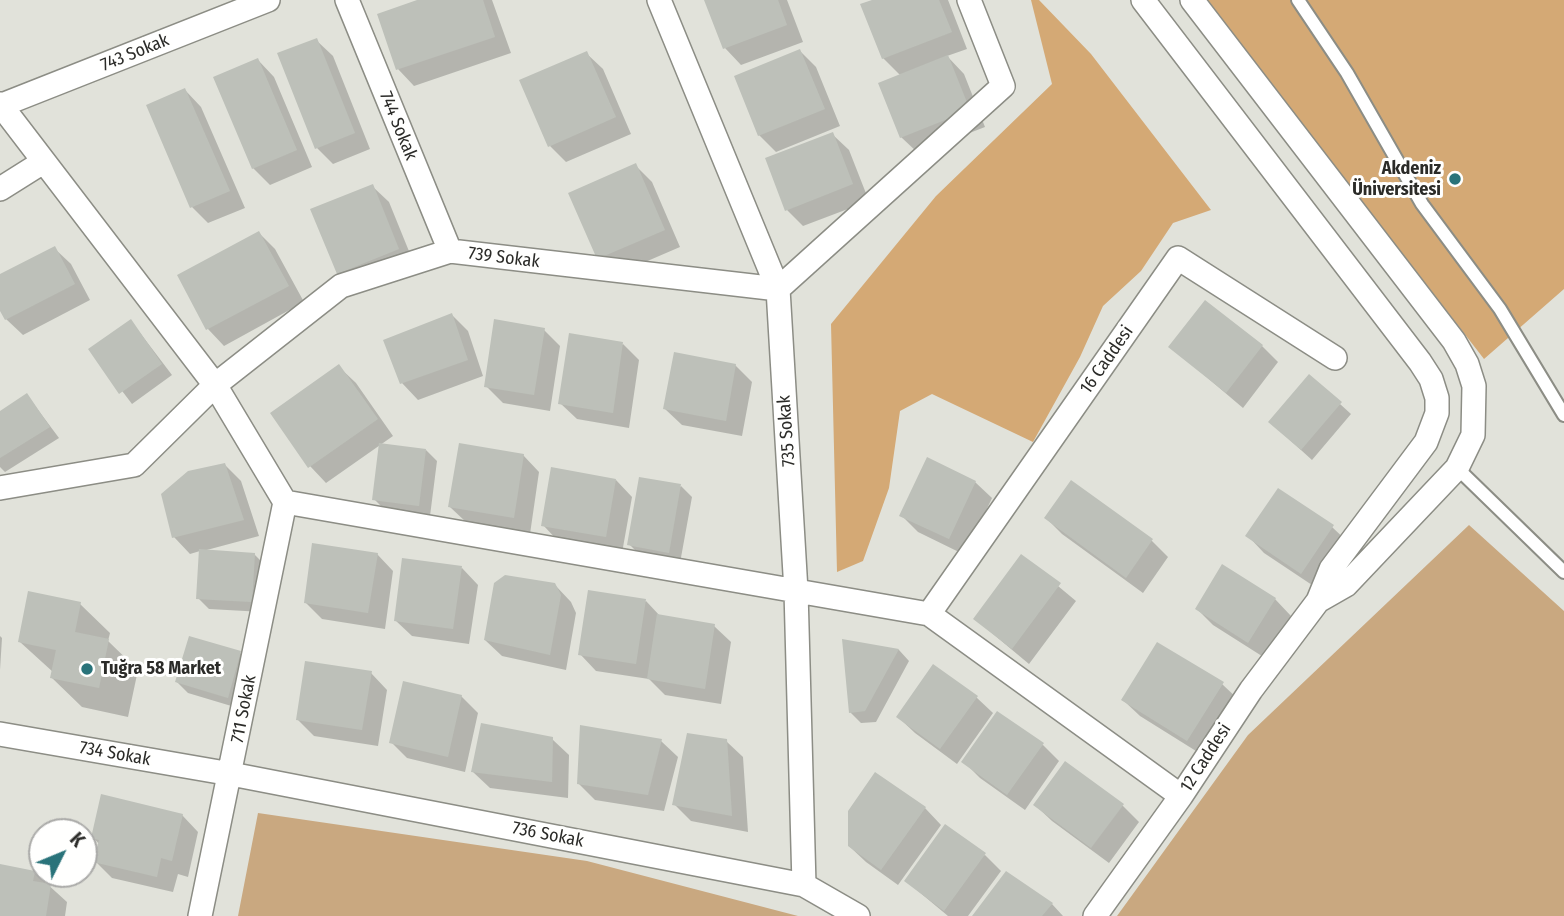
<!DOCTYPE html>
<meta charset="utf-8">
<style>
body{margin:0}
#map{position:relative;width:1564px;height:916px;overflow:hidden;background:#e1e2da;font-family:"Fira Sans Condensed",sans-serif}
canvas{display:block}
.north{position:absolute;left:28px;top:818px;width:70px;height:70px;box-sizing:border-box;background:#fffffe;border:2px solid #aaaaa8;border-radius:50%;rotate:47deg;font-size:19px;font-weight:700;line-height:28px;text-align:center;color:#2b2b28}
.north::after{content:'';display:block;margin:auto;width:24px;height:32px;background:#29737a;clip-path:polygon(50% 0,100% 100%,50% 72%,0 100%)}
</style>
<div id="map">
<canvas width="1564" height="916"></canvas>
<div class="north">K</div>
</div>
<script>
const ctx = document.querySelector('canvas').getContext('2d');
ctx.lineJoin = 'round';
function paint(path, color) { ctx.fillStyle = color; ctx.fill(path, 'evenodd'); }
const poly = rows => new Path2D(rows.map(r => 'M' + r).join(''));
function trace(path, color, width, dash) { ctx.strokeStyle = color; ctx.lineWidth = width; ctx.lineCap = dash ? 'butt' : 'round'; ctx.setLineDash(dash || []); ctx.stroke(path); }
function write(font, color, halo, rows, align = 'center') {
  ctx.font = font + ' "Fira Sans Condensed",sans-serif'; ctx.lineWidth = 6; ctx.setLineDash([]); ctx.textBaseline = 'middle'; ctx.strokeStyle = halo; ctx.fillStyle = color; for (const [text, x, y, turn = 0] of rows) {
    ctx.save(); ctx.translate(x, y); ctx.rotate((+turn || 0) * Math.PI / 180); ctx.textAlign = isNaN(turn) ? turn : align; if (halo) ctx.strokeText(text, 0, 0); ctx.fillText(text, 0, 0); ctx.restore();
  }
}
paint(poly([
 [1469,525,1564,611,1564,916,1117,916,1248,735],
 [258,813,587,861,798,916,238,916]
]), '#c9a880');
paint(poly([
 [1031,0,1039,0,1091,54,1211,210,1173,223,1141,271,1103,306,1080,357,1033,442,932,394,900,411,889,488,863,561,837,572,831,324,936,196,1052,84],
 [1206,0,1564,0,1564,289,1484,359]
]), '#d4a975');
paint(poly([
 [423,0,492,0,511,53,414,86,398,69,379,15],
 [706,0,787,0,803,42,741,65,725,48],
 [875,0,948,0,967,49,947,56,964,74,985,127,918,153,901,137,901,76,883,58],
 [316,40,333,56,370,149,333,164,317,148],
 [800,51,816,67,840,126,776,152,759,135],
 [586,53,603,69,631,134,566,162,550,146],
 [258,60,274,77,312,167,270,185,253,168],
 [185,90,201,107,245,208,208,223,192,207],
 [832,134,849,150,869,201,803,226,787,210],
 [635,165,652,182,680,247,615,275,599,258],
 [372,186,389,202,415,266,355,290,338,273,313,210],
 [259,233,275,249,304,302,224,346,208,329,179,276],
 [54,248,71,264,90,300,23,335,6,319,0,307,0,276],
 [452,315,468,331,483,376,418,400,402,383,385,341],
 [131,321,172,375,132,404,91,350],
 [544,330,560,346,550,411,503,403,486,386],
 [623,344,639,360,629,428,577,419,560,403],
 [1262,346,1278,362,1243,408,1171,347],
 [735,365,752,382,742,436,682,425,665,409],
 [339,367,356,383,393,436,326,483,310,466],
 [27,395,59,438,5,472,0,467,0,414],
 [1340,404,1351,414,1312,460,1281,432],
 [426,450,437,461,430,516,385,510,374,499],
 [523,455,539,472,530,534,467,523,450,507],
 [225,465,241,481,259,536,203,551,254,554,265,565,263,612,209,609,198,598,200,551,190,554,174,537],
 [616,480,632,497,622,553,559,542,543,525],
 [975,482,992,498,965,555,918,532,901,515],
 [681,486,692,497,680,563,640,555,629,544],
 [1046,518,1152,541,1168,557,1143,593,1062,534],
 [1332,527,1349,543,1318,589,1264,553,1248,536],
 [377,554,393,571,385,629,322,619,306,603],
 [1022,556,1076,601,1029,664,975,619],
 [462,568,478,585,469,644,412,636,395,620],
 [555,585,571,602,576,613,566,670,502,656,485,640],
 [1275,599,1291,616,1265,658,1213,625,1197,609],
 [646,601,661,617,714,626,731,642,721,704,665,695,649,679,596,671,580,654],
 [80,604,110,633,108,641,138,670,128,717,82,707,52,678,53,672,20,642],
 [0,636,2,638,0,670],
 [844,642,899,650,909,661,876,722,861,723,850,712],
 [240,653,251,664,238,708,188,693,177,682],
 [371,673,387,690,378,746,314,736,297,719],
 [1222,684,1239,700,1204,756,1140,716,1123,700],
 [461,696,478,713,465,772,407,758,391,742],
 [976,697,993,713,957,764,915,733,898,717],
 [552,739,569,755,568,798,490,788,473,772],
 [661,741,678,757,664,811,595,800,579,784],
 [726,741,743,757,748,832,691,821,674,804],
 [1043,745,1059,761,1025,810,980,778,964,762],
 [876,774,925,808,941,825,898,885,866,862,849,846],
 [1035,805,1123,806,1139,822,1109,863,1052,821],
 [182,815,198,832,188,877,178,874,173,892,112,878,95,861,99,844,93,837],
 [985,855,1001,871,968,916,948,916,906,881],
 [0,866,34,872,67,902,65,916,0,916],
 [1052,904,1063,916,974,916]
]), '#0003');
paint(poly([
 [417,0,483,0,495,37,396,70,377,14],
 [704,0,778,0,787,25,723,49],
 [872,0,939,0,952,32,882,59,860,4],
 [317,38,355,133,315,149,277,53],
 [800,49,825,109,758,136,734,76],
 [587,51,616,117,548,147,519,80],
 [948,55,970,110,900,138,878,83],
 [258,58,297,150,252,169,213,77],
 [185,88,230,191,190,208,146,105],
 [833,132,853,184,785,211,765,158],
 [636,163,665,230,597,259,568,193],
 [373,184,399,249,337,274,310,209],
 [259,231,289,286,206,330,177,275],
 [55,246,75,284,5,320,0,311,0,274],
 [1205,300,1263,345,1226,393,1168,347],
 [452,313,468,360,400,384,383,340],
 [131,319,162,364,119,394,88,349],
 [494,319,545,328,534,395,484,387],
 [569,333,623,342,613,413,558,404],
 [674,352,736,364,726,421,663,409],
 [339,364,378,419,308,468,270,413],
 [1309,374,1342,402,1301,450,1268,422],
 [27,393,50,427,0,458,0,411],
 [379,443,426,449,419,506,372,500],
 [459,443,524,454,514,518,448,507],
 [927,457,976,481,949,539,899,516],
 [225,463,244,520,172,538,161,494,188,471],
 [551,467,616,479,606,537,541,526],
 [639,477,681,484,669,553,627,545],
 [1071,480,1153,539,1126,578,1044,518],
 [1278,488,1334,525,1301,574,1245,536],
 [312,543,378,553,368,613,304,603],
 [199,549,255,553,252,602,196,599],
 [1021,554,1061,583,1012,649,973,619],
 [402,558,462,566,453,629,394,621],
 [1222,564,1276,598,1248,643,1195,609],
 [505,575,555,583,561,595,550,655,484,640,494,583],
 [588,590,646,599,636,664,578,655],
 [28,591,81,602,75,632,109,639,99,688,50,678,56,650,18,642],
 [657,614,715,624,705,689,647,679],
 [189,636,241,651,228,698,175,682],
 [842,639,899,649,865,711,849,713],
 [1157,642,1224,682,1187,741,1121,700],
 [305,661,372,671,362,730,296,720],
 [933,664,978,696,940,749,896,717],
 [403,681,462,695,448,757,389,743],
 [997,711,1044,743,1007,795,961,762],
 [481,723,553,737,552,782,471,772],
 [580,725,662,739,648,795,577,784],
 [687,733,727,739,732,816,672,805],
 [1065,761,1124,804,1091,848,1033,805],
 [875,772,926,807,881,870,848,846,848,811],
 [101,794,183,814,172,861,161,858,157,877,93,862,99,840,91,838],
 [945,824,986,853,944,911,904,881],
 [0,864,35,871,33,881,51,884,46,916,0,916],
 [1006,871,1053,903,1042,916,972,916]
]), '#bdc0b9');
const service = poly([
 [1298,0,1347,73,1422,204,1500,309,1564,415],
 [1457,468,1564,572]
]);
const minor = poly([
 [347,0,450,251],
 [659,0,778,289,796,591,804,885],
 [1192,0,1454,341,1467,364,1474,386,1473,435,1457,468,1346,585,1318,601],
 [0,104,215,385,285,502,929,614,1181,796],
 [2,105,268,0],
 [0,189,43,162],
 [0,488,134,465,215,385,341,286,450,251,778,289,1003,86,969,0],
 [929,614,1178,258,1335,358],
 [0,734,231,774,804,885,858,916],
 [200,916,285,502],
 [1095,916,1181,796,1251,690,1318,601,1331,569,1426,442,1437,413,1437,398,1431,379,1420,362,1143,0]
]);
trace(service, '#8c8d85', 16);
trace(minor, '#8c8d85', 26);
trace(service, '#fff', 12);
trace(minor, '#fff', 23);
for (const [x, y, r, color] of [
 [1455,179,7,"#29737a"],
 [87,669,7,"#29737a"]
]) { const dot = new Path2D(); dot.arc(x, y, r, 0, 2 * Math.PI); ctx.fillStyle = color; ctx.fill(dot); trace(dot, '#fffffe', 2.5); }
write('18px', '#2b2b28', '#fffffe', [
 ["743 Sokak",135,53,-22],
 ["744 Sokak",398,126,68],
 ["739 Sokak",504,258,7],
 ["16 Caddesi",1107,360,-55],
 ["735 Sokak",787,431,-94],
 ["711 Sokak",244,709,-79],
 ["734 Sokak",115,754,10],
 ["12 Caddesi",1206,758,-57],
 ["736 Sokak",548,835,11]
]);
write('bold 18px', '#2b2b28', '#fffffe', [
 ["Akdeniz",1441,169],
 ["Üniversitesi",1441,190],
 ["Tuğra 58 Market",101,669,"left"]
], 'right');
</script>
